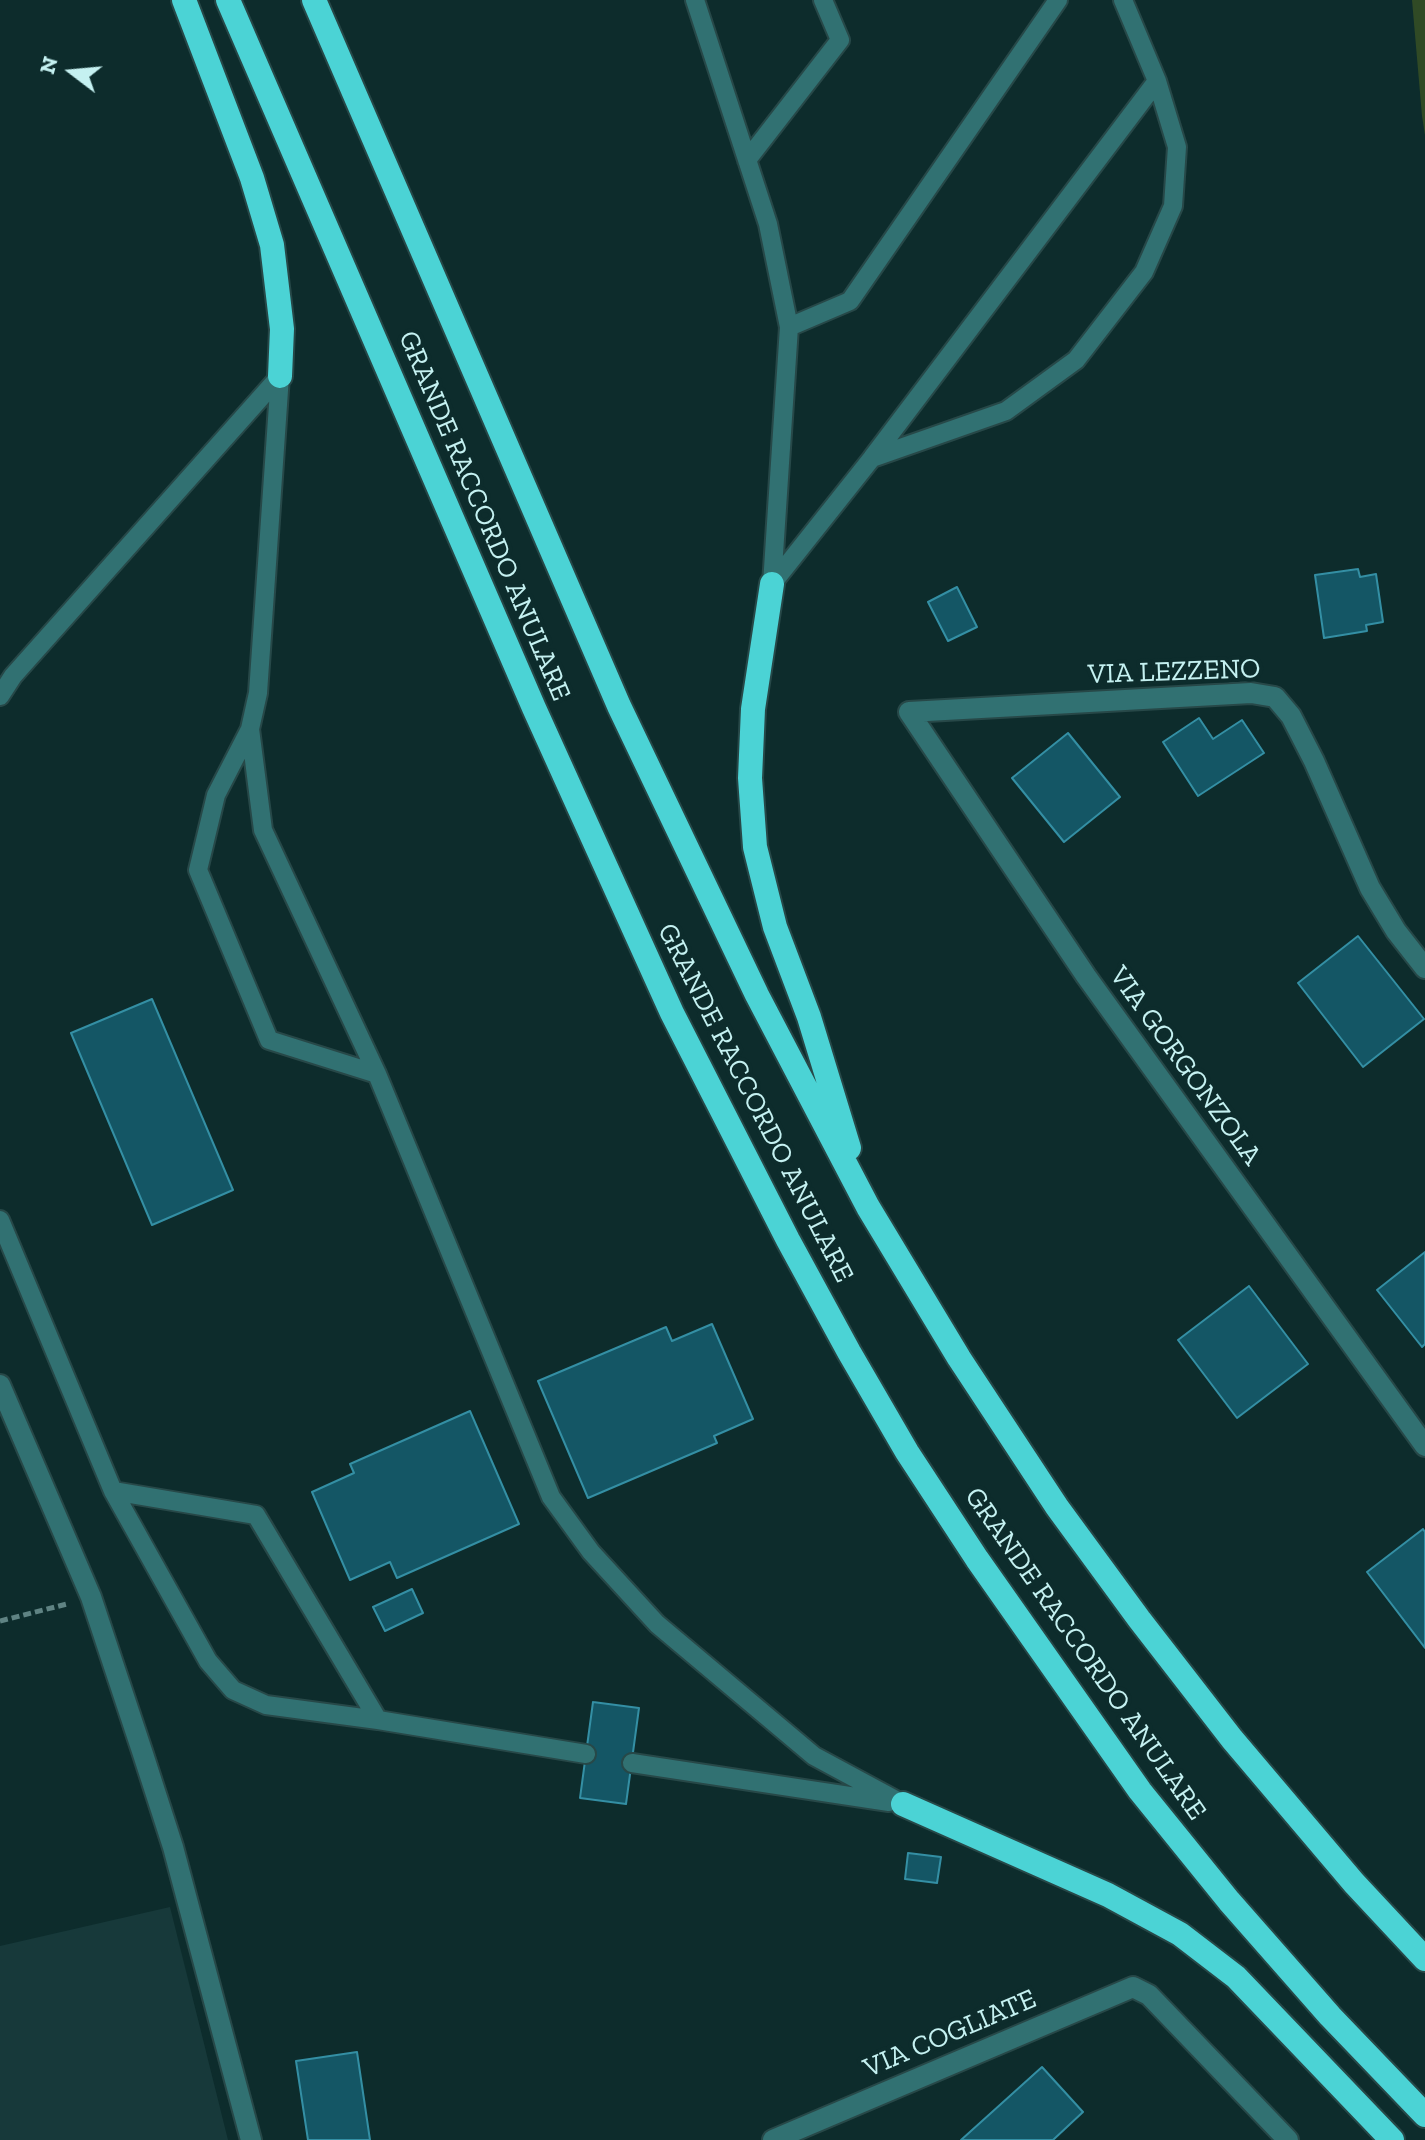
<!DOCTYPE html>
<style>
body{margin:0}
#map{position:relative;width:1425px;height:2140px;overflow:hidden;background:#0d2c2c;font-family:"Zilla Slab",serif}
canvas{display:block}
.north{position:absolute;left:32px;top:32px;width:80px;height:80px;-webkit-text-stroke:6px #0d2c2c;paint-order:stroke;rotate:286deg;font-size:22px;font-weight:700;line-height:32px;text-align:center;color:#c5f1f1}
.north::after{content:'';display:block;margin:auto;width:28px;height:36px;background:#c5f1f1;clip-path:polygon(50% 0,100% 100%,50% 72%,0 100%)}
</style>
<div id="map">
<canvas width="1425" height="2140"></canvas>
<div class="north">N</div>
</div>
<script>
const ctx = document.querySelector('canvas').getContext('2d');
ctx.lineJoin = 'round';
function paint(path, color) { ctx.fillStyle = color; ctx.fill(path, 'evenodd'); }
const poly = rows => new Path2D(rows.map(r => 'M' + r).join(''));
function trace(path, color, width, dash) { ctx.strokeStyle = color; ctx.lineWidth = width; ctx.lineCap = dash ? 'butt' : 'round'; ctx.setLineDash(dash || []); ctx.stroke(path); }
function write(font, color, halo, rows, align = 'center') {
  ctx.font = font + ' "Zilla Slab",serif'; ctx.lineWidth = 8; ctx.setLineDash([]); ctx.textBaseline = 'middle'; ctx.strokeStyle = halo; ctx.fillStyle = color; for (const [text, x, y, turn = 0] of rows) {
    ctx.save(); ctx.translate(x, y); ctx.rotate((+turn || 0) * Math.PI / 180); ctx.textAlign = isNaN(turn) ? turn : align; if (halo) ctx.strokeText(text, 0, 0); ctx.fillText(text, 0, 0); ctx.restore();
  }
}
paint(poly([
 [170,1907,228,2140,0,2140,0,1946]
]), '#17393a');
paint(poly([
 [1412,0,1425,0,1425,135,1422,116]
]), '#304a25');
const building = poly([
 [1358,569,1360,577,1376,574,1383,622,1366,625,1367,631,1324,638,1315,575,1358,569],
 [957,587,977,627,948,641,928,602,957,587],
 [1199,718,1213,739,1242,720,1264,753,1198,796,1163,742,1199,718],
 [1068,733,1120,797,1064,842,1012,778,1068,733],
 [1358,936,1424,1019,1363,1067,1298,983,1358,936],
 [152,999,233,1190,152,1225,71,1033,152,999],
 [1425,1252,1425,1344,1422,1347,1377,1290,1425,1252],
 [1249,1286,1308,1364,1237,1418,1178,1340,1249,1286],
 [712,1324,753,1419,714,1436,717,1443,588,1498,538,1381,666,1327,672,1341,712,1324],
 [470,1411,519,1524,397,1578,390,1562,350,1580,312,1492,354,1473,350,1464,470,1411],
 [1423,1529,1425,1532,1425,1648,1367,1572,1423,1529],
 [412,1589,423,1613,385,1631,373,1607,412,1589],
 [593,1702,639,1708,626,1804,580,1798,593,1702],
 [908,1853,941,1857,937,1883,905,1879,908,1853],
 [357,2052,370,2140,308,2140,296,2061,357,2052],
 [1042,2067,1083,2112,1053,2140,961,2140,1042,2067]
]);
paint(building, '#145665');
trace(building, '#348fa4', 2);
const lane = poly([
 [695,0,768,224,789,327,772,584],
 [747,160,840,40,823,0],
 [789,327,850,301,1058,0],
 [280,376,258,693,250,729,263,830,377,1074,551,1497,591,1552,657,1624,814,1756,903,1804],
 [872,458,1006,411,1076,360,1144,272,1173,206,1177,147,1157,81],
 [772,584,872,458,1157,81,1123,0],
 [0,696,13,676,280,376],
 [250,729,216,795,198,870,269,1040,377,1074],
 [0,1220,113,1491,208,1661,233,1690,266,1705,378,1720,586,1754],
 [113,1491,256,1515,378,1720],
 [632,1763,889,1802]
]);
const street = poly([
 [909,712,1086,976,1425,1446],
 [909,712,1251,693,1275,697,1291,716,1314,761,1370,888,1396,931,1425,968],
 [0,1385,91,1597,143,1754,173,1847,251,2140],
 [773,2140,1133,1987,1149,1995,1288,2140]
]);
const highway = poly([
 [184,0,252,178,272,245,282,329,280,376],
 [228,0,534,708,672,1013,788,1240,849,1352,907,1452,977,1559,1140,1791,1229,1901,1330,2016,1425,2115],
 [314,0,619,706,757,995,868,1207,959,1358,1057,1507,1139,1619,1232,1739,1354,1883,1425,1959],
 [772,584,753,709,750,778,755,847,775,927,809,1017,849,1148],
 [903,1804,1108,1895,1180,1934,1236,1977,1392,2140]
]);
trace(lane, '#274848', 22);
trace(street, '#274848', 24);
trace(highway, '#274848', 28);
trace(poly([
 [0,1621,67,1604]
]), '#5f8383', 5, [8, 4]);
trace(lane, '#317172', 18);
trace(street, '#317172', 20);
trace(highway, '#4bd3d5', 24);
write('28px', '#c5f1f1', '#0d2c2c', [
 ["GRANDE RACCORDO ANULARE",484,516,67],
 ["VIA LEZZENO",1174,672,-2],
 ["VIA GORGONZOLA",1185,1066,54],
 ["GRANDE RACCORDO ANULARE",755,1103,63],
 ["GRANDE RACCORDO ANULARE",1085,1654,55],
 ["VIA COGLIATE",950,2034,-23]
]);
</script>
